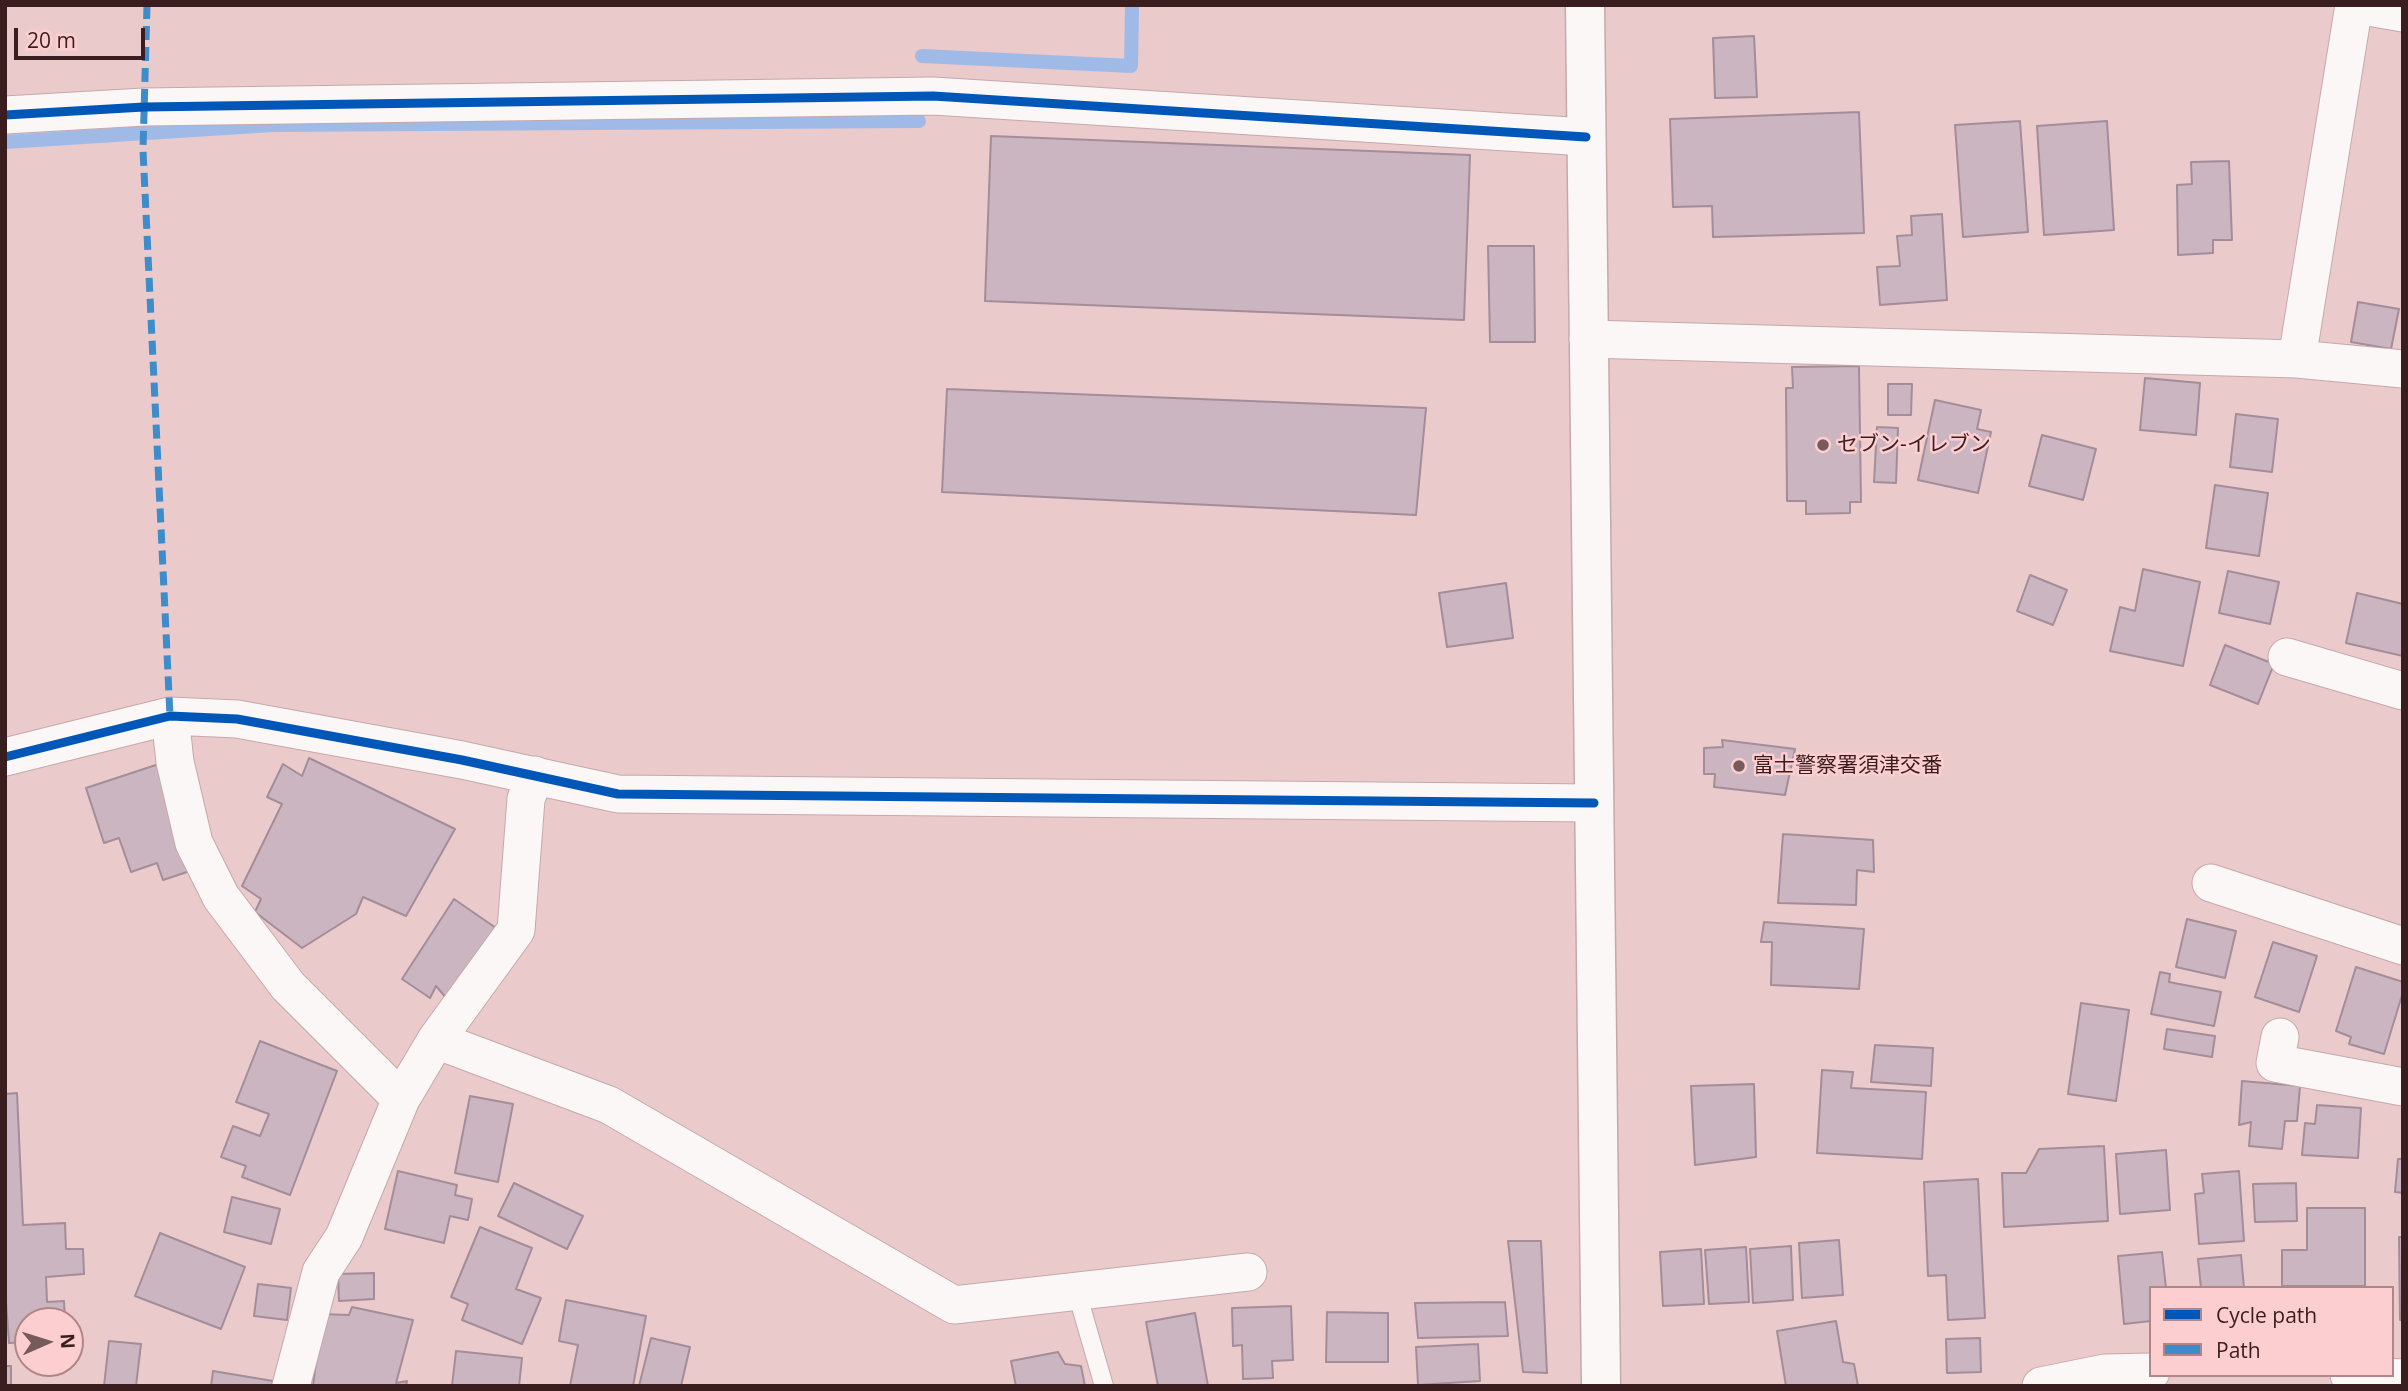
<!DOCTYPE html>
<meta charset="utf-8">
<style>
body{margin:0}
#map{position:relative;width:2408px;height:1391px;overflow:hidden;background:#ebcacc;font-family:"Open Sans",sans-serif}
canvas{display:block}
.frame{position:absolute;inset:0;border:7px solid #391d1f;pointer-events:none}
.legend{position:absolute;left:2149px;top:1286px;width:245px;height:91px;box-sizing:border-box;background:#fdced0;border:2px solid #af8789;margin:0;padding:9px 12px;list-style:none;font-size:21px;color:#391d1f}
.legend li{display:flex;align-items:center;gap:14px;height:35px}
.legend b{width:35px;border:2px solid #af8789}
.north{position:absolute;left:14px;top:1307px;width:70px;height:70px;box-sizing:border-box;background:#fdced0;border:2px solid #af8789;border-radius:50%;rotate:87deg;font-size:19px;font-weight:700;line-height:28px;text-align:center;color:#391d1f}
.north::after{content:'';display:block;margin:auto;width:24px;height:32px;background:#775a5c;clip-path:polygon(50% 0,100% 100%,50% 72%,0 100%)}
.scale{position:absolute;left:14px;top:28px;width:131px;height:32px;box-sizing:border-box;border:4px solid #391d1f;border-top:0;padding-left:9px;font-size:21px;line-height:24px;white-space:nowrap;color:#391d1f;-webkit-text-stroke:5px #fdced0;paint-order:stroke}
</style>
<div id="map">
<canvas width="2408" height="1391"></canvas>
<div class="frame"></div>
<ul class="legend">
<li><b style="height:9px;background:#0057b8"></b>Cycle path</li>
<li><b style="height:9px;background:#3e8dca"></b>Path</li>
</ul>
<div class="north">N</div>
<div class="scale">20 m</div>
</div>
<script>
const ctx = document.querySelector('canvas').getContext('2d');
ctx.lineJoin = 'round';
const poly = rows => new Path2D(rows.map(r => 'M' + r).join(''));
function trace(path, color, width, dash) { ctx.strokeStyle = color; ctx.lineWidth = width; ctx.lineCap = dash ? 'butt' : 'round'; ctx.setLineDash(dash || []); ctx.stroke(path); }
function paint(path, color) { ctx.fillStyle = color; ctx.fill(path, 'evenodd'); }
function write(font, color, halo, rows, align = 'center') {
  ctx.font = font + ' "Open Sans","Noto Sans JP",sans-serif'; ctx.lineWidth = 5; ctx.setLineDash([]); ctx.textBaseline = 'middle'; ctx.strokeStyle = halo; ctx.fillStyle = color; for (const [text, x, y, turn = 0] of rows) {
    ctx.save(); ctx.translate(x, y); ctx.rotate((+turn || 0) * Math.PI / 180); ctx.textAlign = isNaN(turn) ? turn : align; if (halo) ctx.strokeText(text, 0, 0); ctx.fillText(text, 0, 0); ctx.restore();
  }
}
trace(poly([
 [922,56,1131,66,1132,5],
 [5,142,273,125,919,121]
]), '#a0bae8', 14);
const building = poly([
 [1754,36,1757,97,1715,98,1713,38,1754,36],
 [1859,112,1864,233,1713,237,1712,206,1673,207,1670,119,1859,112],
 [2020,121,2028,232,1963,237,1955,125,2020,121],
 [2107,121,2114,230,2044,235,2037,126,2107,121],
 [991,136,1470,155,1464,320,985,301,991,136],
 [2229,161,2232,240,2213,240,2213,253,2178,255,2177,185,2192,184,2191,162,2229,161],
 [1942,214,1947,300,1880,305,1877,267,1900,266,1897,236,1912,235,1911,216,1942,214],
 [1488,246,1534,246,1535,342,1490,342,1488,246],
 [2358,302,2399,309,2391,349,2351,342,2358,302],
 [1859,366,1861,502,1850,502,1850,513,1806,514,1806,501,1787,501,1786,388,1793,388,1792,367,1859,366],
 [2145,378,2200,383,2196,435,2140,430,2145,378],
 [1888,384,1912,384,1911,415,1888,415,1888,384],
 [947,389,1426,408,1416,515,942,492,947,389],
 [1935,400,1981,410,1977,429,1991,432,1978,493,1918,480,1935,400],
 [2236,414,2278,419,2272,472,2230,467,2236,414],
 [1877,427,1898,428,1896,483,1874,482,1877,427],
 [2042,435,2096,449,2083,500,2029,486,2042,435],
 [2215,485,2268,493,2259,556,2206,548,2215,485],
 [2143,569,2200,582,2183,666,2110,651,2120,607,2135,611,2143,569],
 [2228,571,2279,582,2270,624,2219,613,2228,571],
 [2030,575,2067,590,2053,625,2017,611,2030,575],
 [1506,583,1513,638,1447,647,1439,593,1506,583],
 [2357,593,2403,604,2403,656,2346,643,2357,593],
 [2225,645,2274,664,2258,704,2210,685,2225,645],
 [1722,740,1795,749,1785,795,1714,787,1715,774,1704,774,1704,748,1723,747,1722,740],
 [309,758,455,829,406,916,363,897,356,914,302,948,255,912,261,899,242,886,282,804,267,797,283,764,302,776,309,758],
 [159,764,193,870,163,880,157,863,131,872,119,838,104,843,86,788,159,764],
 [1783,834,1873,840,1874,872,1857,870,1856,905,1778,903,1783,834],
 [454,899,496,928,448,1000,436,986,430,998,402,979,454,899],
 [2187,919,2236,931,2225,978,2176,967,2187,919],
 [1764,922,1864,929,1859,989,1771,985,1772,942,1761,942,1764,922],
 [2273,942,2317,956,2299,1012,2255,997,2273,942],
 [2356,967,2403,982,2403,992,2384,1054,2349,1044,2351,1037,2336,1031,2356,967],
 [2160,972,2170,974,2169,982,2221,992,2214,1026,2151,1014,2160,972],
 [2081,1003,2129,1010,2116,1101,2068,1094,2081,1003],
 [2167,1029,2215,1036,2212,1057,2164,1049,2167,1029],
 [260,1041,337,1071,290,1195,242,1177,246,1166,221,1157,233,1126,260,1136,269,1114,236,1102,260,1041],
 [1875,1045,1933,1048,1931,1086,1871,1082,1875,1045],
 [1822,1070,1853,1072,1851,1088,1926,1092,1922,1159,1817,1153,1822,1070],
 [2242,1081,2300,1086,2297,1121,2285,1121,2282,1149,2249,1146,2251,1122,2239,1125,2242,1081],
 [1754,1084,1756,1157,1695,1165,1691,1086,1754,1084],
 [17,1093,23,1225,65,1223,66,1249,83,1249,84,1274,46,1277,47,1302,64,1301,65,1321,28,1321,28,1342,9,1343,5,1288,5,1094,17,1093],
 [470,1096,513,1104,498,1182,455,1173,470,1096],
 [2317,1105,2361,1108,2358,1158,2302,1155,2305,1123,2315,1124,2317,1105],
 [2104,1146,2108,1221,2004,1227,2002,1173,2026,1173,2039,1149,2104,1146],
 [2166,1150,2170,1210,2120,1214,2116,1154,2166,1150],
 [2398,1159,2403,1159,2403,1193,2395,1192,2398,1159],
 [398,1171,457,1185,455,1195,472,1199,468,1220,450,1216,444,1243,385,1229,398,1171],
 [2239,1171,2244,1241,2199,1244,2195,1194,2204,1193,2202,1174,2239,1171],
 [1978,1179,1985,1318,1948,1320,1946,1275,1928,1276,1924,1182,1978,1179],
 [514,1183,583,1216,567,1249,498,1216,514,1183],
 [2296,1183,2297,1221,2255,1222,2253,1184,2296,1183],
 [232,1197,280,1209,271,1244,224,1232,232,1197],
 [2307,1208,2365,1208,2365,1286,2282,1286,2282,1250,2307,1250,2307,1208],
 [480,1227,532,1248,516,1289,541,1298,522,1344,462,1320,468,1304,451,1297,480,1227],
 [160,1233,245,1267,221,1329,135,1296,160,1233],
 [2399,1237,2403,1237,2403,1320,2400,1320,2399,1237],
 [1839,1240,1843,1295,1802,1298,1799,1243,1839,1240],
 [1508,1241,1541,1241,1547,1373,1523,1372,1508,1241],
 [1791,1246,1793,1300,1753,1303,1750,1249,1791,1246],
 [1746,1247,1749,1302,1709,1304,1705,1250,1746,1247],
 [1701,1249,1704,1304,1663,1306,1660,1252,1701,1249],
 [2162,1252,2166,1288,2151,1288,2151,1321,2124,1324,2118,1256,2162,1252],
 [2241,1255,2244,1288,2201,1288,2198,1259,2241,1255],
 [374,1273,374,1299,339,1301,338,1274,374,1273],
 [258,1284,291,1288,287,1320,254,1316,258,1284],
 [566,1300,646,1316,633,1386,570,1386,578,1345,559,1341,566,1300],
 [1505,1302,1508,1336,1418,1338,1415,1303,1505,1302],
 [1291,1306,1293,1360,1272,1361,1273,1378,1243,1379,1242,1345,1233,1346,1232,1308,1291,1306],
 [352,1307,413,1320,396,1383,407,1381,406,1386,313,1386,322,1314,349,1315,352,1307],
 [1327,1312,1388,1313,1388,1362,1326,1362,1327,1312],
 [1195,1313,1208,1386,1158,1386,1146,1322,1195,1313],
 [1836,1321,1843,1362,1854,1364,1858,1386,1786,1386,1777,1331,1836,1321],
 [651,1338,690,1347,681,1386,639,1386,651,1338],
 [1980,1338,1981,1372,1947,1373,1946,1339,1980,1338],
 [109,1341,141,1344,136,1386,104,1386,109,1341],
 [1478,1344,1480,1381,1418,1385,1416,1347,1478,1344],
 [456,1351,522,1358,519,1386,452,1386,456,1351],
 [1058,1352,1065,1364,1081,1366,1085,1386,1016,1386,1011,1361,1058,1352],
 [5,1366,11,1366,11,1386,5,1386,5,1366],
 [213,1371,273,1381,272,1386,211,1386,213,1371]
]);
paint(building, '#cbb5c0');
trace(building, '#a28d98', 2);
const lane = poly([
 [1077,1293,1104,1386]
]);
const street = poly([
 [2357,5,2403,13],
 [5,115,144,107,933,96,1586,137],
 [1588,339,2297,359,2403,369],
 [2297,359,2354,5],
 [2287,657,2403,691],
 [170,716,175,762,194,843,221,897,288,986,401,1099],
 [5,757,170,716,237,719,462,760,618,794,1594,803],
 [2211,883,2403,946],
 [2280,1037,2275,1063,2403,1087],
 [436,1040,609,1105,954,1305,1248,1272],
 [2349,1375,2403,1378],
 [291,1386,321,1272,344,1237,401,1099,436,1040,516,930,526,799,535,775],
 [2041,1386,2105,1373,2151,1372]
]);
const secondary = poly([
 [1585,5,1601,1386]
]);
trace(lane, '#c5a8aa', 20);
trace(street, '#c5a8aa', 39);
trace(secondary, '#c5a8aa', 41);
trace(lane, '#fcf7f7', 18);
trace(street, '#fcf7f7', 37);
trace(secondary, '#fcf7f7', 38);
trace(poly([
 [147,5,143,150,170,716]
]), '#3e8dca', 7, [14, 7]);
trace(poly([
 [5,115,144,107,933,96,1586,137],
 [5,757,170,716,237,719,462,760,618,794,1594,803]
]), '#0057b8', 9);
for (const [x, y, r, color] of [
 [1823,445,7,"#775a5c"],
 [1739,766,7,"#775a5c"]
]) { const dot = new Path2D(); dot.arc(x, y, r, 0, 2 * Math.PI); ctx.fillStyle = color; ctx.fill(dot); trace(dot, '#fdced0', 2.5); }
write('21px', '#391d1f', '#fdced0', [
 ["セブン-イレブン",1837,445],
 ["富士警察署須津交番",1753,766]
], 'left');
</script>
